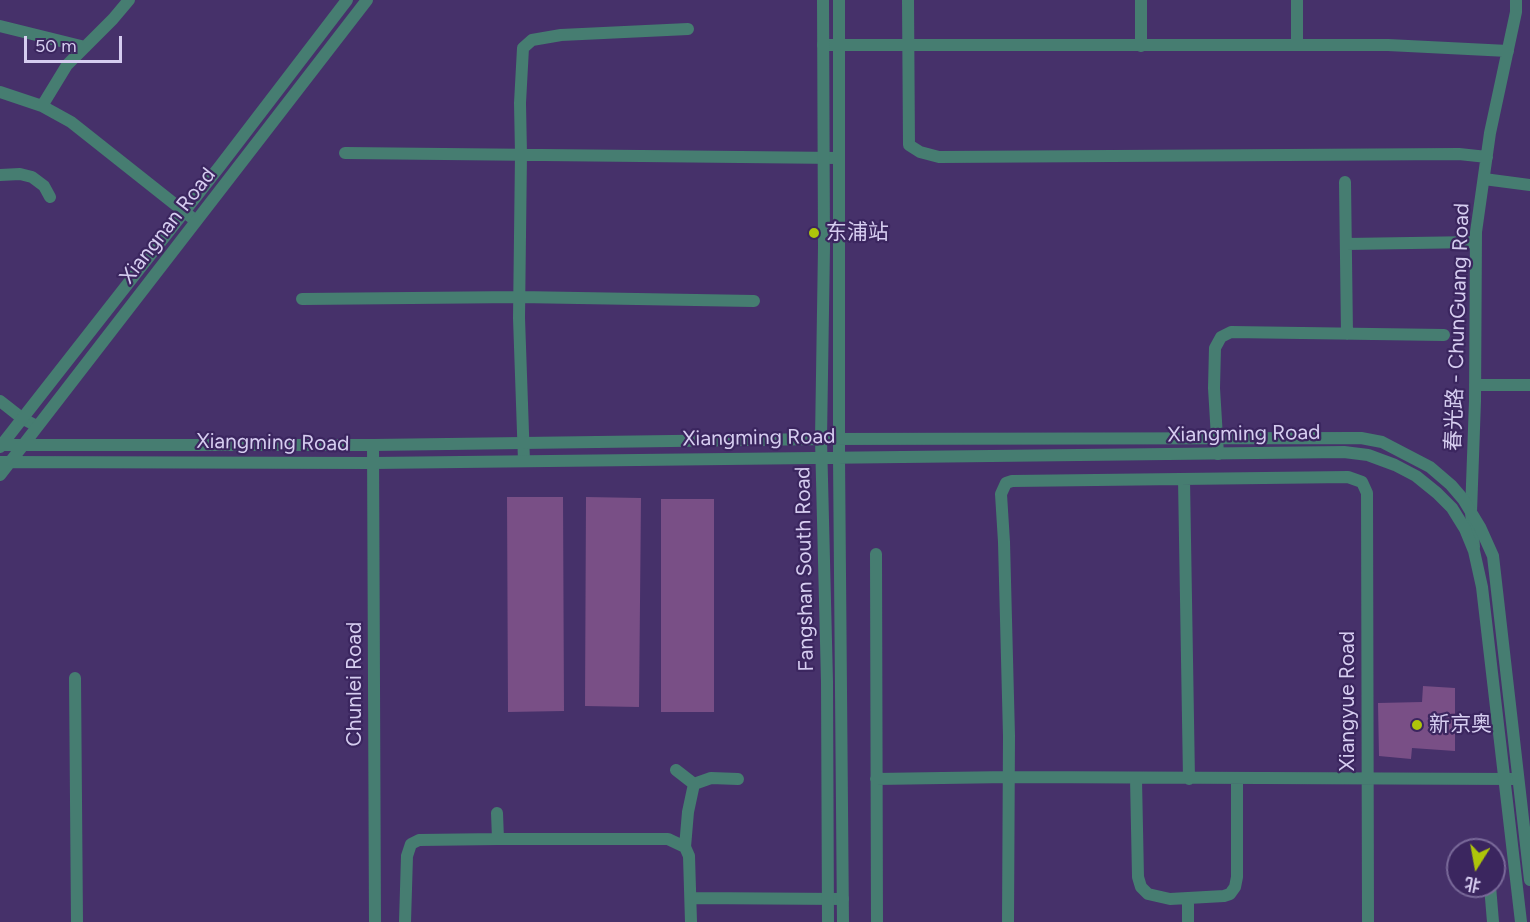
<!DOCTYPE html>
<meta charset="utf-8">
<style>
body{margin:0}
#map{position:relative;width:1530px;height:922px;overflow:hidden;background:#46316a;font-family:Figtree,"Noto Sans SC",sans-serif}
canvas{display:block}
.north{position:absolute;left:1446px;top:838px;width:60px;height:60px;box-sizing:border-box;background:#3b265f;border:2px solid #796999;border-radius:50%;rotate:191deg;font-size:16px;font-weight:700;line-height:24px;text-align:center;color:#d6cdf0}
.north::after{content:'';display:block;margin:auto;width:21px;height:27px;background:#aec50a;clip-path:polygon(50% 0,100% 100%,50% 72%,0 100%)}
.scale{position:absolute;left:24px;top:36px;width:98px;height:27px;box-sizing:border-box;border:3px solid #d6cdf0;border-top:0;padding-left:8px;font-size:18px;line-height:21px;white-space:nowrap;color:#d6cdf0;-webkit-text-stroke:4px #3b265f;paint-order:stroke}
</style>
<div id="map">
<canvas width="1530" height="922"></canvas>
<div class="north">北</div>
<div class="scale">50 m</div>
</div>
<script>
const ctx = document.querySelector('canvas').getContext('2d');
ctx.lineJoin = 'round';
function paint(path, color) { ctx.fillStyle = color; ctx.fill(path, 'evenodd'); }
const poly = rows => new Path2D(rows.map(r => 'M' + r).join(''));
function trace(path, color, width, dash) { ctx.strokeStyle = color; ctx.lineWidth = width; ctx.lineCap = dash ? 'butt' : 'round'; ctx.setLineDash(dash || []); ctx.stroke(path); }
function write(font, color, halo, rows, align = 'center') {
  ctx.font = font + ' Figtree,"Noto Sans SC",sans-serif'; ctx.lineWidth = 4.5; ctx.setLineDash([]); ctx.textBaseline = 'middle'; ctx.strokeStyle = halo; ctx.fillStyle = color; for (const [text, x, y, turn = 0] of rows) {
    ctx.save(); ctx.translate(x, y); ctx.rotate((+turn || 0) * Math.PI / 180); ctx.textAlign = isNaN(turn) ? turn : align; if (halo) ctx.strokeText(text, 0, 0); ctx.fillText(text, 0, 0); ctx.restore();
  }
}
paint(poly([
 [507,497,563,497,564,711,508,712],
 [586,497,641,498,639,707,585,706],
 [661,499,714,499,714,712,661,712],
 [1423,686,1455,688,1455,751,1412,748,1411,759,1379,756,1378,703,1422,702]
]), '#794f86');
trace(poly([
 [908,0,909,145,920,152,939,157,1459,154,1487,157],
 [1141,0,1141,46],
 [1297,0,1297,45],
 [0,26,85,47],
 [823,45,1388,45,1508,51],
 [0,92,42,106,71,122,196,221],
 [42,106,67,65,113,19,129,0],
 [345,153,839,158],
 [0,175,20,174,32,177,44,186,50,197],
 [1484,179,1530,185],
 [1345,182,1347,334],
 [1346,244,1476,242],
 [302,299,520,297,754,301],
 [1475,385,1530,385],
 [0,401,23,419,37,426],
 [373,445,375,922],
 [1218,454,1214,388,1215,348,1221,337,1231,332,1444,335],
 [524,461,519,318,521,154,520,103,523,48,532,40,561,35,688,29],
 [1184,479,1189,779],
 [1474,547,1471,512,1475,401,1476,232,1490,133,1516,12,1516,0],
 [876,554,877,922],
 [75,678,77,922],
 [676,770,694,784],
 [876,779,1009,777,1514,779],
 [1136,779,1138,877,1141,887,1148,894,1170,899,1224,896,1230,894,1235,887,1237,877,1237,779],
 [497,813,498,839],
 [685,847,688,812,694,784,711,778,738,779],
 [1486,847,1486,850],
 [1490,886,1493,922],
 [691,898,843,899],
 [1188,899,1188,922],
 [405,922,407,856,411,844,419,840,498,839,668,839,685,847,689,856,691,922],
 [1008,922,1009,736,1004,542,1001,494,1006,483,1012,481,1348,477,1362,482,1367,493,1368,922]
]), '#467d71', 12);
trace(poly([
 [823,0,824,247,821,439,827,682,828,922],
 [839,0,839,457,843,922],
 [2,445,373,445,821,439,1361,438,1382,442,1430,467,1451,485,1463,499,1480,527,1493,556,1530,880],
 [0,447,220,166,347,0],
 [0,462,373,463,1344,452,1368,455,1395,465,1416,476,1437,493,1452,508,1465,529,1474,551,1482,587,1521,922],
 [0,475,367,0]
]), '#467d71', 12);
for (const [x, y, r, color] of [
 [814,233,6,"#aec50a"],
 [1417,725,6,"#aec50a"]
]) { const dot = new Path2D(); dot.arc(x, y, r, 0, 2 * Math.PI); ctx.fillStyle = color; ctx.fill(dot); trace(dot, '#3b265f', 2); }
write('21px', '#d6cdf0', '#3b265f', [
 ["Xiangnan Road",168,226,-52],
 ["春光路 - ChunGuang Road",1458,327,-88],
 ["Xiangming Road",1244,434,-1],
 ["Xiangming Road",759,438,-1],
 ["Xiangming Road",273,443,1],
 ["Fangshan South Road",805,569,-91],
 ["Chunlei Road",355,684,-90],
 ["Xiangyue Road",1348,701,-90]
]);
write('21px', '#d6cdf0', '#3b265f', [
 ["东浦站",826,233],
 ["新京奥",1429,725]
], 'left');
</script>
